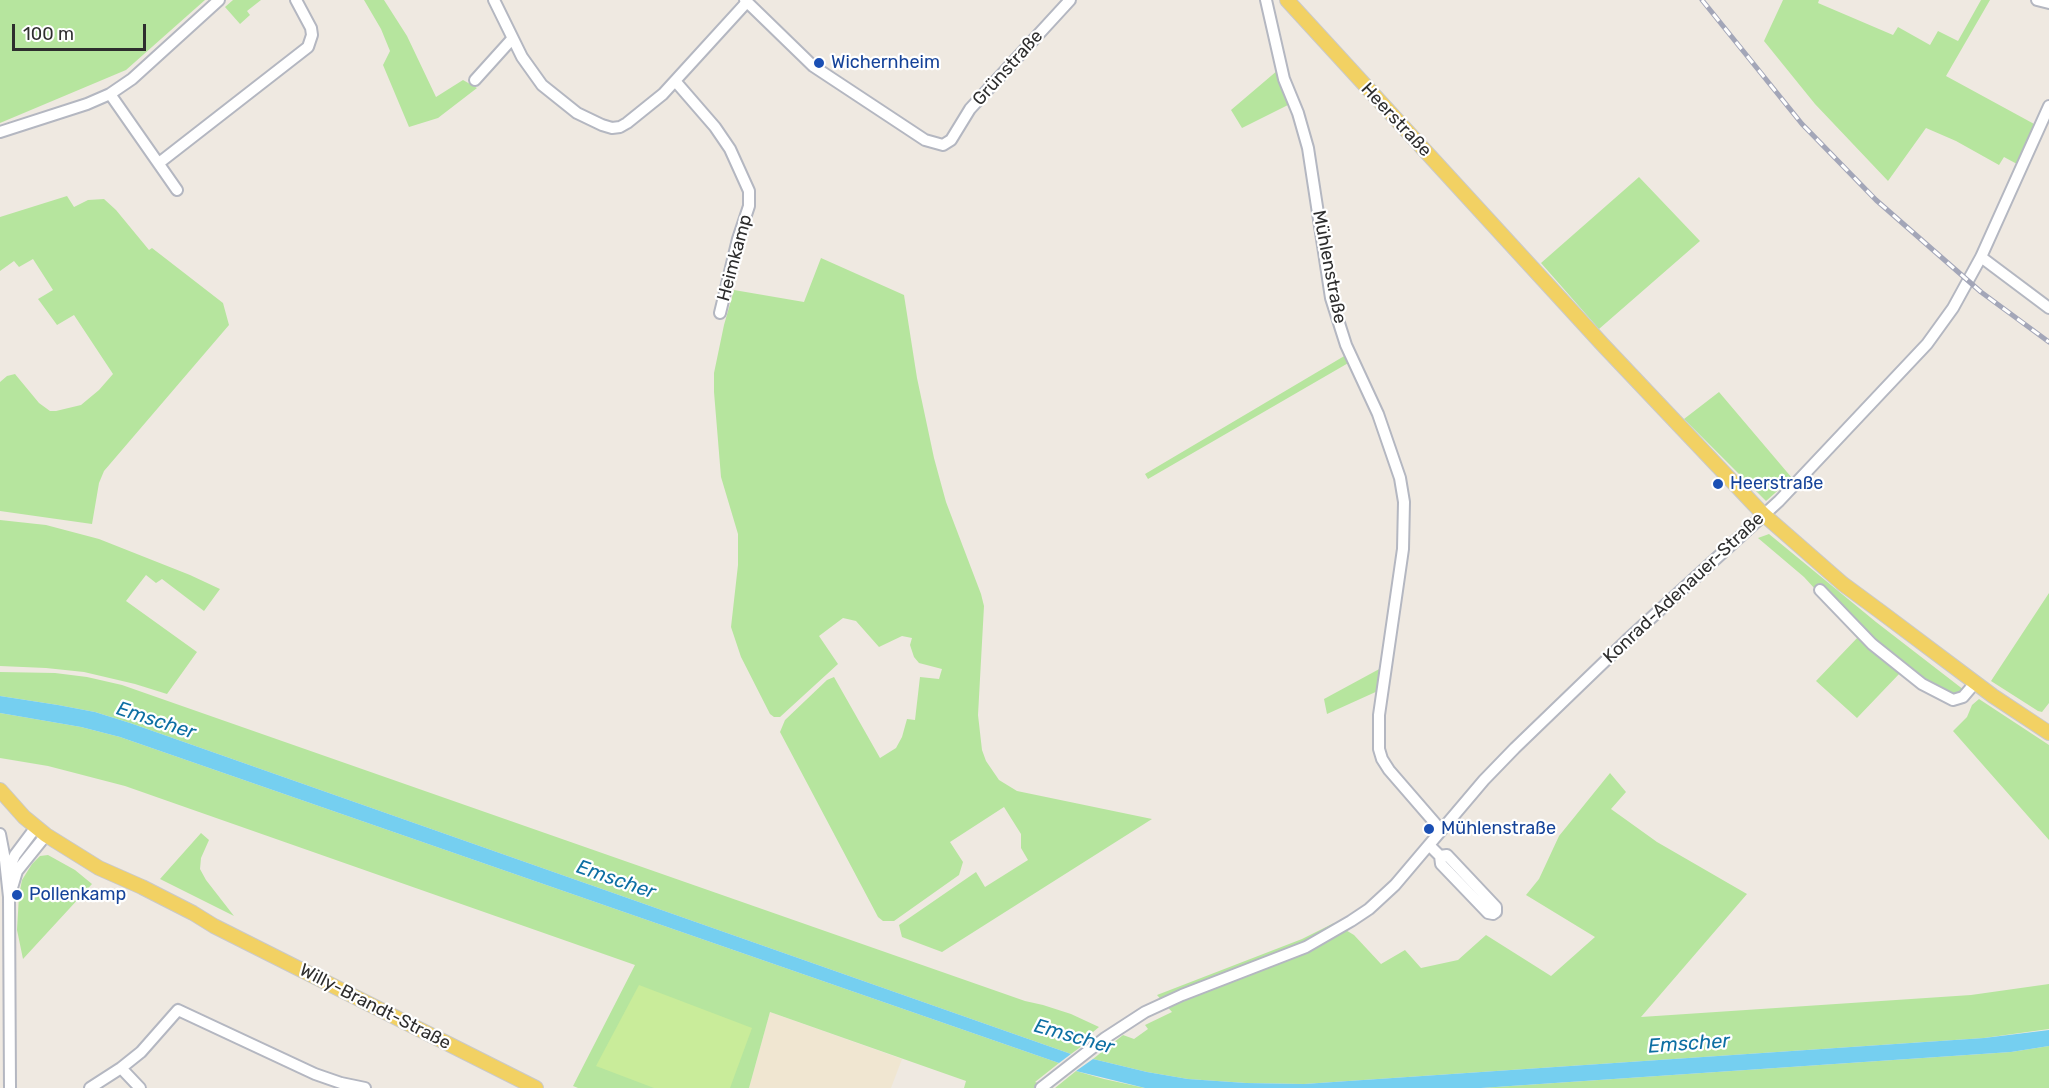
<!DOCTYPE html>
<meta charset="utf-8">
<style>
body{margin:0}
#map{position:relative;width:2049px;height:1088px;overflow:hidden;background:#efe9e1;font-family:Rubik,sans-serif}
canvas{display:block}
.scale{position:absolute;left:12px;top:24px;width:134px;height:27px;box-sizing:border-box;border:3px solid #2e2e2e;border-top:0;padding-left:8px;font-size:18px;line-height:21px;white-space:nowrap;color:#2e2e2e;-webkit-text-stroke:4px #fff;paint-order:stroke}
</style>
<div id="map">
<canvas width="2049" height="1088"></canvas>
<div class="scale">100 m</div>
</div>
<script>
const ctx = document.querySelector('canvas').getContext('2d');
ctx.lineJoin = 'round';
function paint(path, color) { ctx.fillStyle = color; ctx.fill(path, 'evenodd'); }
const poly = rows => new Path2D(rows.map(r => 'M' + r).join(''));
function trace(path, color, width, dash) { ctx.strokeStyle = color; ctx.lineWidth = width; ctx.lineCap = dash ? 'butt' : 'round'; ctx.setLineDash(dash || []); ctx.stroke(path); }
function write(font, color, halo, rows, align = 'center') {
  ctx.font = font + ' Rubik,sans-serif'; ctx.lineWidth = 4.5; ctx.setLineDash([]); ctx.textBaseline = 'middle'; ctx.strokeStyle = halo; ctx.fillStyle = color; for (const [text, x, y, turn = 0] of rows) {
    ctx.save(); ctx.translate(x, y); ctx.rotate((+turn || 0) * Math.PI / 180); ctx.textAlign = isNaN(turn) ? turn : align; if (halo) ctx.strokeText(text, 0, 0); ctx.fillText(text, 0, 0); ctx.restore();
  }
}
paint(poly([
 [770,1012,902,1059,891,1088,749,1088]
]), '#f0e6d1');
paint(poly([
 [0,0,205,0,126,70,0,123],
 [233,0,261,0,247,11,250,15,240,24,225,7],
 [364,0,384,0,407,36,436,97,463,80,477,88,438,118,409,127,383,65,390,51,381,29],
 [1783,0,1819,0,1818,3,1893,35,1898,27,1930,45,1938,31,1958,41,1981,0,1990,0,1946,76,2036,125,2017,164,2004,157,1999,165,1956,141,1926,128,1888,181,1815,104,1764,41],
 [1278,70,1290,104,1242,128,1231,110],
 [1639,177,1700,241,1599,329,1541,263],
 [67,196,74,207,88,200,104,199,116,210,149,250,152,248,223,303,229,325,104,471,99,483,92,524,0,511,0,382,7,376,15,374,39,403,50,411,56,411,81,405,99,390,113,374,74,315,57,325,41,303,38,299,53,290,33,259,19,267,14,261,0,271,0,217],
 [821,258,904,295,917,378,934,458,946,502,981,594,984,606,978,715,982,750,986,761,999,780,1017,791,1152,819,942,952,902,937,899,925,976,872,985,887,1028,860,1021,848,1021,834,1004,807,950,842,963,862,959,875,894,921,883,921,878,917,780,732,785,720,827,680,834,677,880,758,896,748,902,737,907,719,915,720,920,677,939,679,942,669,919,663,914,657,910,645,912,638,902,636,879,647,856,621,843,618,819,636,838,664,780,717,774,717,770,714,741,657,731,627,738,565,738,534,721,477,714,392,714,373,724,325,734,290,804,302],
 [1346,355,1350,362,1148,479,1145,474],
 [1719,392,1792,478,1766,501,1684,419],
 [0,520,46,525,99,539,190,575,220,589,204,611,162,579,156,583,146,575,126,601,197,652,167,694,135,684,84,672,46,668,0,666],
 [1769,534,1876,622,1964,690,1958,694,1951,696,1916,676,1883,649,1823,586,1815,589,1804,577,1758,538],
 [2049,593,2049,703,2042,712,2038,711,1991,681],
 [1859,636,1901,672,1857,718,1816,681],
 [1383,667,1380,690,1327,714,1324,699],
 [0,672,55,673,87,677,122,685,1025,1001,1043,1005,1071,1014,1099,1027,1093,1032,1090,1040,1071,1054,130,723,95,712,58,705,0,696],
 [1979,699,2049,745,2049,840,1953,731,1967,717,1972,705],
 [0,713,81,727,120,737,1059,1063,1035,1082,1054,1088,964,1088,966,1081,770,1012,749,1088,578,1088,573,1086,635,965,125,786,48,766,0,758],
 [1610,773,1626,792,1611,809,1657,842,1747,894,1641,1017,1971,995,2049,984,2049,1029,1984,1038,1304,1084,1246,1083,1188,1079,1147,1072,1093,1059,1123,1035,1134,1039,1148,1029,1145,1025,1172,1012,1157,995,1302,939,1334,923,1354,935,1381,964,1405,950,1421,968,1458,960,1486,935,1551,976,1595,937,1526,895,1539,879,1559,836],
 [201,833,209,840,201,858,200,869,206,880,234,916,160,879],
 [48,855,75,870,92,884,23,959,17,930,19,895,22,880,32,864,40,856],
 [2049,1046,2049,1088,1481,1088,2011,1052],
 [1076,1071,1104,1079,1145,1088,1055,1088]
]), '#b6e59e');
paint(poly([
 [639,985,752,1028,730,1088,654,1088,596,1066]
]), '#c9ec9a');
paint(poly([
 [0,696,58,705,95,712,130,723,1071,1054,1059,1063,120,737,81,727,0,713],
 [2049,1030,2049,1046,2011,1052,1481,1088,1145,1088,1076,1071,1093,1059,1147,1072,1188,1079,1246,1083,1304,1084,1984,1038]
]), '#75cff0');
const minor = poly([
 [494,0,522,57,542,85,577,113,602,125,612,128,620,127,627,123,663,94,747,2],
 [745,0,813,66,925,140,943,145,951,140,970,109,1070,0],
 [1266,0,1284,79,1298,113,1308,148,1331,298,1346,345,1378,414,1400,478,1404,502,1403,549,1379,715,1379,749,1382,759,1389,770,1441,830],
 [2037,0,2049,3],
 [475,80,512,39],
 [676,82,715,127,730,149,749,191,749,206,738,239,720,313],
 [110,94,177,190],
 [0,132,87,104,110,94,132,79,219,0],
 [159,163,308,47,312,35,311,28,296,0],
 [1981,257,2049,308],
 [1820,590,1872,644,1922,684,1953,700,1963,697,1975,683],
 [0,834,5,860,9,897,10,1088],
 [1429,845,1440,856,1441,864,1488,913,1493,914,1496,912,1496,907,1447,855,1440,856],
 [7,873,15,855,36,827],
 [11,891,17,871,46,835],
 [121,1068,140,1088],
 [90,1088,121,1068,141,1052,178,1010,315,1074,341,1083,365,1088],
 [1041,1088,1105,1038,1145,1012,1182,995,1306,947,1351,921,1369,909,1395,885,1484,780,1515,748,1627,640,1779,501,1927,344,1953,308,1981,257,2049,106]
]);
const major = poly([
 [1287,0,1603,345,1763,514,1843,584,1881,612,1993,696,2049,733],
 [0,790,24,817,46,835,99,868,142,887,193,913,214,926,536,1088]
]);
trace(minor, '#b4b7c1', 14);
trace(major, '#c9c9c9', 16);
trace(minor, '#fff', 10);
trace(major, '#f2d163', 14);
const rail = poly([
 [1702,0,1802,124,1876,200,1981,292,2049,342]
]);
trace(rail, '#a3a6b8', 5);
trace(rail, '#fff', 3, [9]);
for (const [x, y, r, color] of [
 [819,63,6,"#1a4fb4"],
 [1718,484,6,"#1a4fb4"],
 [1429,829,6,"#1a4fb4"],
 [17,895,6,"#1a4fb4"]
]) { const dot = new Path2D(); dot.arc(x, y, r, 0, 2 * Math.PI); ctx.fillStyle = color; ctx.fill(dot); trace(dot, '#fff', 2); }
write('18px', '#164399', '#fff', [
 ["Wichernheim",831,63],
 ["Heerstraße",1730,484],
 ["Mühlenstraße",1441,829],
 ["Pollenkamp",29,895]
], 'left');
write('18px', '#2e2e2e', '#fff', [
 ["Grünstraße",1008,68,-48],
 ["Heerstraße",1396,120,47],
 ["Heimkamp",735,258,-75],
 ["Mühlenstraße",1329,267,79],
 ["Konrad-Adenauer-Straße",1684,588,-43],
 ["Willy-Brandt-Straße",375,1007,27]
]);
write('italic 20px', '#0d6fa3', '#fff', [
 ["Emscher",156,721,18],
 ["Emscher",616,880,19],
 ["Emscher",1074,1037,16],
 ["Emscher",1689,1044,-4]
]);
</script>
